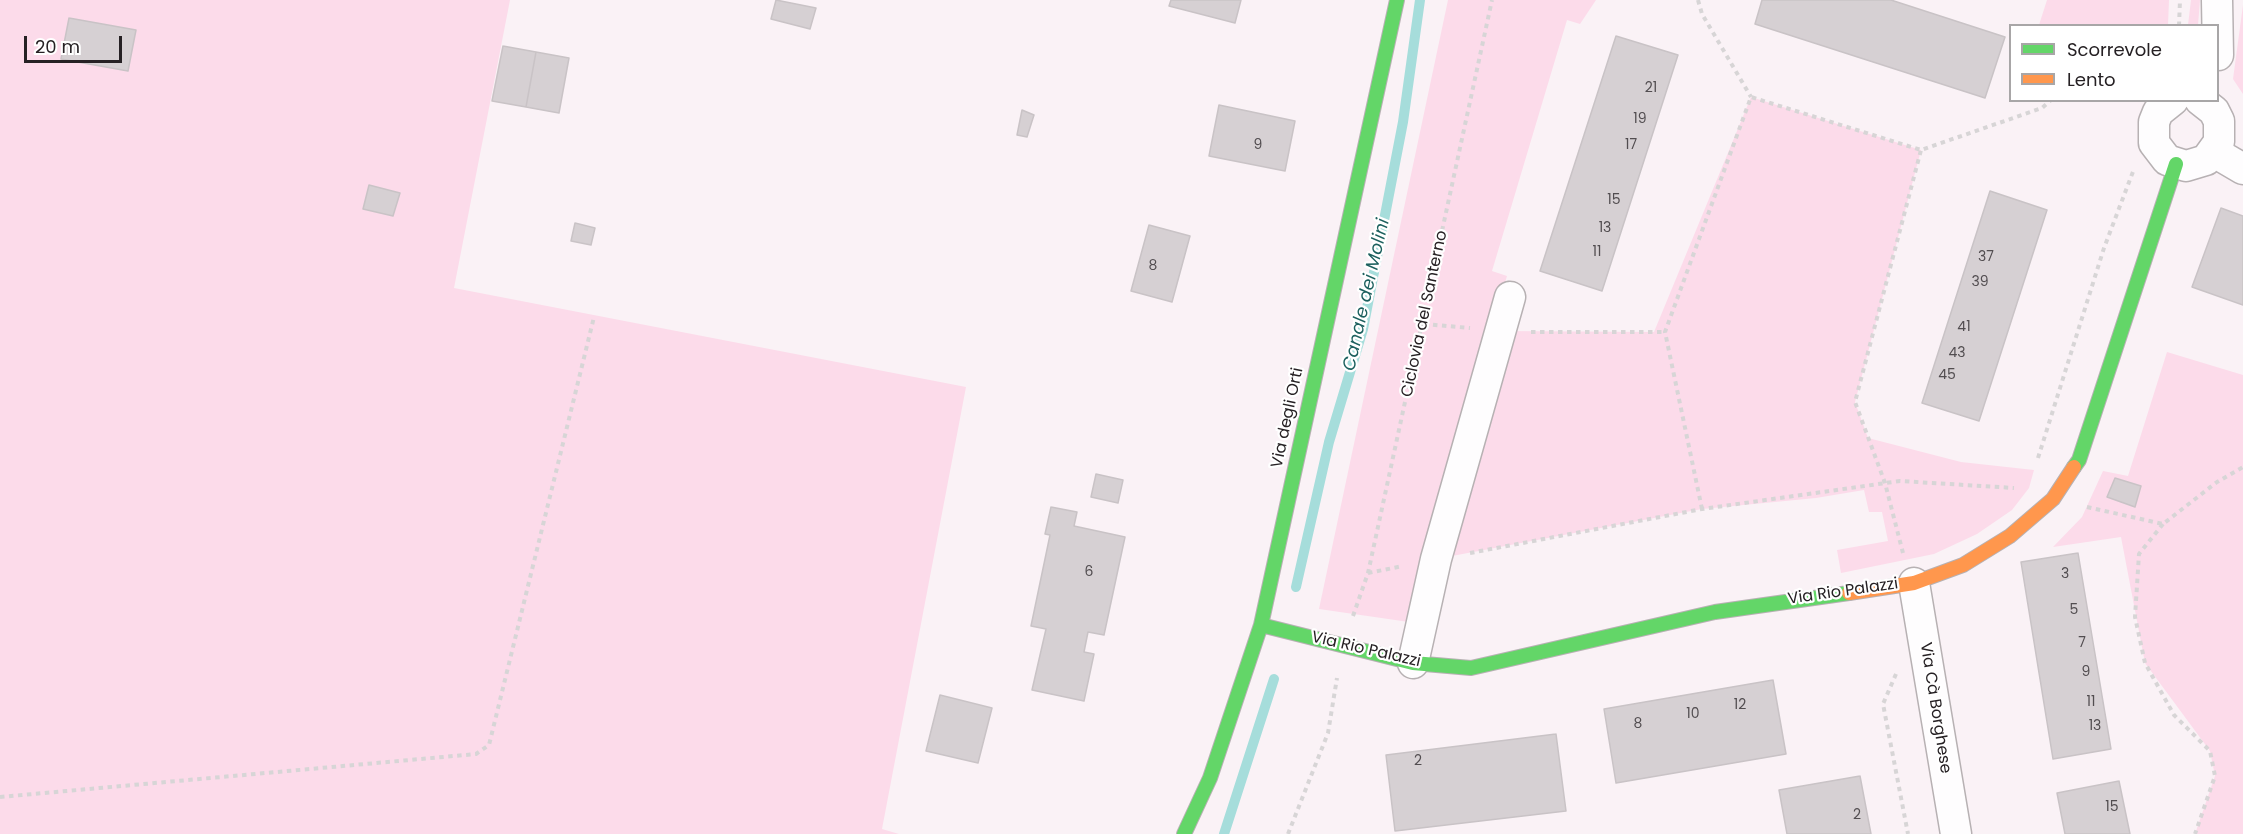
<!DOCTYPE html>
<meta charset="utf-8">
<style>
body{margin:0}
#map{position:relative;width:2243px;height:834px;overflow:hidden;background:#faf2f6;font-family:Poppins,sans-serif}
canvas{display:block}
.legend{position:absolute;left:2009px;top:24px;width:210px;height:78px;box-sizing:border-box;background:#fff;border:2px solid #a8a6a7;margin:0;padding:8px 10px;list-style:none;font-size:18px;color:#262124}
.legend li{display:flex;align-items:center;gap:12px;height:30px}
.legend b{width:30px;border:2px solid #a8a6a7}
.scale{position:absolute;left:24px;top:36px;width:98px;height:27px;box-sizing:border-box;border:3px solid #262124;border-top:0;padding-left:8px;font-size:18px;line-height:21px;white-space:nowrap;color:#262124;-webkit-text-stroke:4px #fff;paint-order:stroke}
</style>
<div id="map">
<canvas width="2243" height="834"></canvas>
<ul class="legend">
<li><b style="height:8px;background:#63d668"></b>Scorrevole</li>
<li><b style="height:8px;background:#ff974d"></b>Lento</li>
</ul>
<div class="scale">20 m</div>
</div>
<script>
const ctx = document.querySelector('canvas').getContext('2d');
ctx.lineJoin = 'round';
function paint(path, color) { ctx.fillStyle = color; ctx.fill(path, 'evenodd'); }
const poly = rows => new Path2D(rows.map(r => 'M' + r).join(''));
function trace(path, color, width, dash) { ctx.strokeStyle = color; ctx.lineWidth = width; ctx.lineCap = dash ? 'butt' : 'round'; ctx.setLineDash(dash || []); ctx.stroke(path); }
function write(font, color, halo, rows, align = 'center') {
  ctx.font = font + ' Poppins,sans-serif'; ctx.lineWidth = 4.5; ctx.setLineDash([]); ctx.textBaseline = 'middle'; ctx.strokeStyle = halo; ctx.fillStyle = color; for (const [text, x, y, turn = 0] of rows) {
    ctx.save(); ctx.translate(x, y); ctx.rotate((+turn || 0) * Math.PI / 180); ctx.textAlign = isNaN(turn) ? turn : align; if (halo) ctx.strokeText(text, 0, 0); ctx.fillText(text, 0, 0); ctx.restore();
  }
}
paint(poly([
 [0,0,510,0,454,288,966,387,882,829,899,834,0,834],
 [1448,0,1596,0,1580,24,1567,20,1492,271,1507,276,1428,546,1409,622,1319,609],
 [2047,0,2169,0,2168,25,2039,25],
 [2191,0,2200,0,2198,25,2188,25],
 [2243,5,2243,94,2233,79],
 [1751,97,1921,150,1855,402,1868,438,1961,462,2034,470,2029,488,2012,510,1977,534,1934,554,1841,573,1837,550,1888,541,1882,512,1869,512,1864,490,1816,498,1702,509,1436,559,1500,331,1654,332],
 [2167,352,2243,375,2243,834,2195,834,2215,776,2210,751,2145,663,2121,537,2053,547,2082,517,2103,471,2128,476]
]), '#fcdbea');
trace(poly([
 [1296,587,1329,442,1363,329,1403,122,1420,0],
 [1224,834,1274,679]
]), '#a6dddb', 10);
const building = poly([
 [776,0,816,8,810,29,771,19,776,0],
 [1171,0,1241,0,1235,23,1169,6,1171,0],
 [1762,0,1891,0,2005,37,1985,98,1755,24,1762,0],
 [69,18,136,30,128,71,61,59,69,18],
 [1616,36,1678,55,1602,291,1540,271,1616,36],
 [503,46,536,52,526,107,492,101,503,46],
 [536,52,569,58,559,113,526,107,536,52],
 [1219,105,1295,121,1285,171,1209,156,1219,105],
 [1022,110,1034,115,1027,137,1017,135,1022,110],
 [369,185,400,193,393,216,363,209,369,185],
 [1990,191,2047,210,1979,421,1922,403,1990,191],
 [2221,208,2243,216,2243,305,2192,287,2221,208],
 [575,223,595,228,591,245,571,241,575,223],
 [1149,225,1190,236,1172,302,1131,291,1149,225],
 [1096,474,1123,480,1118,503,1091,497,1096,474],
 [2115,478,2141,486,2135,507,2107,497,2115,478],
 [1051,507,1077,512,1074,526,1125,537,1104,635,1088,632,1084,652,1094,654,1084,701,1032,690,1046,629,1031,626,1050,535,1045,534,1051,507],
 [2078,553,2111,749,2053,759,2021,562,2078,553],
 [1773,680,1786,754,1616,783,1604,709,1773,680],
 [940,695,992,708,978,763,926,751,940,695],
 [1556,734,1566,811,1395,831,1386,755,1556,734],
 [1860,776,1871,834,1787,834,1779,790,1860,776],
 [2119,781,2130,834,2065,834,2057,793,2119,781]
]);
paint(building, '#d6d0d3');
trace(building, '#c9c3c6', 1.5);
const street = poly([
 [2217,0,2218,55],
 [2173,100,2158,112,2154,122,2154,143,2167,160,2186,166,2206,160,2219,142,2219,121,2214,111,2200,100],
 [2214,152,2243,169],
 [1914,583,1956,834],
 [1413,663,1436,559,1510,297]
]);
const fast = poly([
 [2074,467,2079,460,2176,164],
 [1261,625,1413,663,1471,668,1715,612,1849,593],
 [1184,834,1210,778,1261,625,1397,0]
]);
const slow = poly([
 [1849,593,1914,583,1963,565,2010,536,2053,499,2074,467]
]);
trace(street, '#b7b1b3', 33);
trace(fast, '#b7b1b3', 16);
trace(slow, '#b7b1b3', 16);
trace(poly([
 [1698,0,1702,14,1751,97],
 [2179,26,2180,0],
 [1424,324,1470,328],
 [1531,332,1665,332],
 [2038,458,2104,248,2134,169],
 [2087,507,2163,524,2217,482,2243,467],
 [1702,509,1665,332,1751,97,1921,150,2042,108,2051,100],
 [2163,524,2139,554,2135,617,2145,663,2174,715,2210,751,2215,776,2195,834],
 [1470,553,1702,509,1900,481,2014,488],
 [1903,553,1885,483,1855,402,1921,150],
 [1368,573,1403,566],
 [1353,616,1368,573,1492,0],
 [1896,674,1883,704,1908,834],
 [0,797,476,754,489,745,594,317],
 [1288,834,1328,733,1337,678]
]), '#d7d5d6', 4, [4.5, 4.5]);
trace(street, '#fefdfe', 30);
trace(fast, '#63d668', 14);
trace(slow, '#ff974d', 14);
write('14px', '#524d50', null, [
 ["21",1651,88],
 ["19",1640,119],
 ["9",1258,145],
 ["17",1631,145],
 ["15",1614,200],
 ["13",1605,228],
 ["11",1597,252],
 ["37",1986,257],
 ["8",1153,266],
 ["39",1980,282],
 ["41",1964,327],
 ["43",1957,353],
 ["45",1947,375],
 ["6",1089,572],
 ["3",2065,574],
 ["5",2074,610],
 ["7",2082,643],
 ["9",2086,672],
 ["11",2091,702],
 ["12",1740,705],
 ["10",1693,714],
 ["8",1638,724],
 ["13",2095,726],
 ["2",1418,761],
 ["15",2112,807],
 ["2",1857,815]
]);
write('16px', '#262124', '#fff', [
 ["Ciclovia del Santerno",1425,314,-78],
 ["Via degli Orti",1288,418,-78],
 ["Via Rio Palazzi",1843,592,-8],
 ["Via Rio Palazzi",1366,650,13],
 ["Via Cà Borghese",1935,708,81]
]);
write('italic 18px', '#1d615f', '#fff', [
 ["Canale dei Molini",1367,295,-77]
]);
</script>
